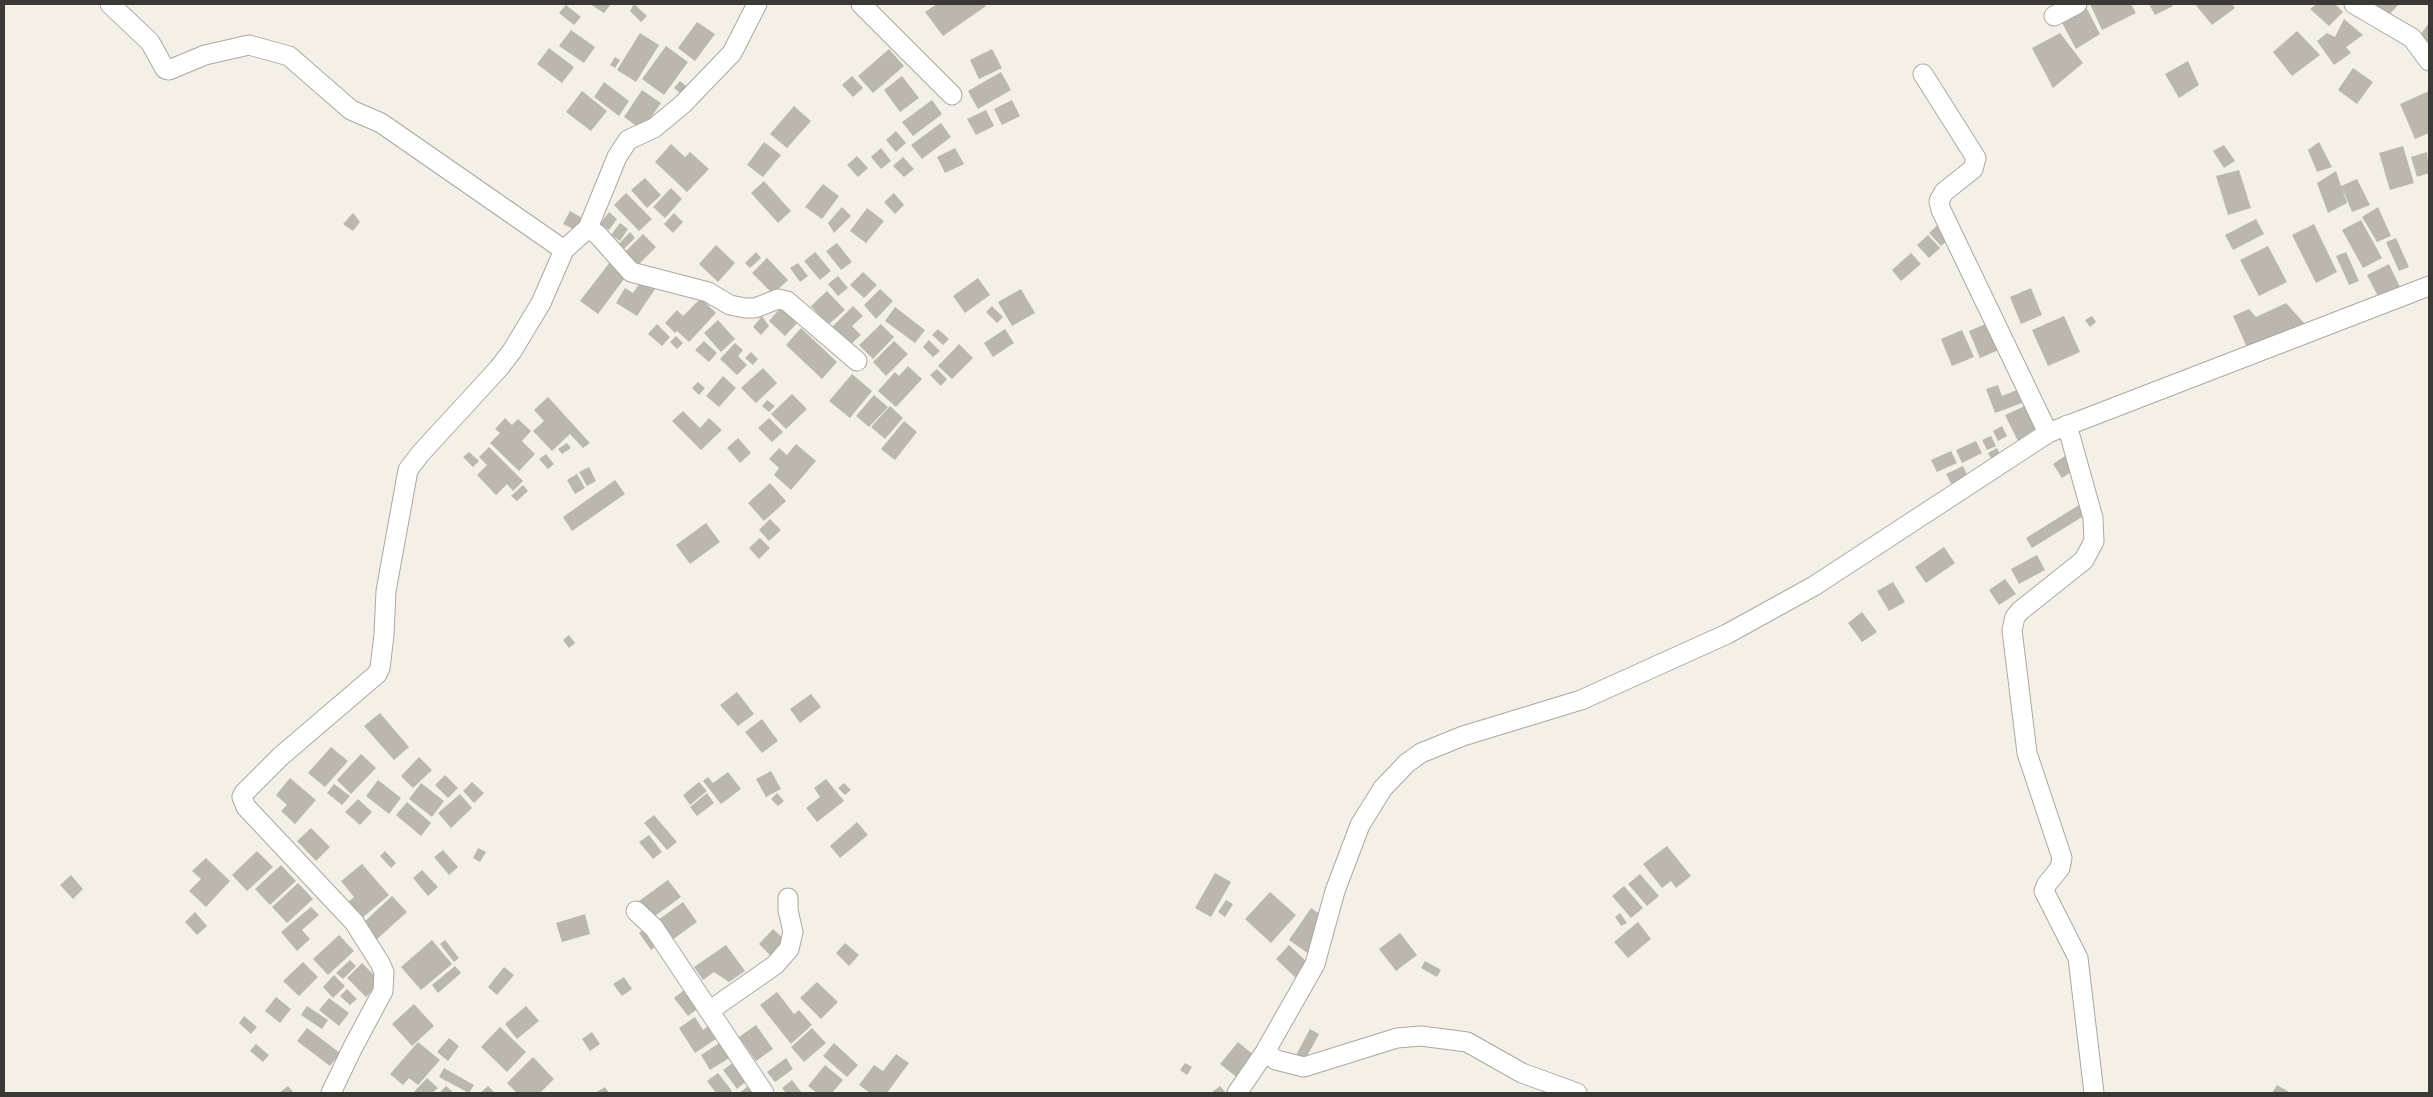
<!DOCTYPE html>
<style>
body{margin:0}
#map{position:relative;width:2433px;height:1097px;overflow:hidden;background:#f4f0e7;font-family:Barlow,sans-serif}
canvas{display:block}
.frame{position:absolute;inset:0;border:5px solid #3b3935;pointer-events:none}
</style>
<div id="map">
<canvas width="2433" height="1097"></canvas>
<div class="frame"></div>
</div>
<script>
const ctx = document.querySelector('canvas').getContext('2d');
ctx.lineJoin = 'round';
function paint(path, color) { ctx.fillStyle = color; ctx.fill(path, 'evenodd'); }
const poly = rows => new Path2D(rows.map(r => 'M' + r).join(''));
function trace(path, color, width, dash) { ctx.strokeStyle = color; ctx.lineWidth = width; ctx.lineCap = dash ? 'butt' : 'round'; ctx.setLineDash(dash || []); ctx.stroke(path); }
paint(poly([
 [590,4,611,4,604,13],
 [634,4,647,16,641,22,630,11],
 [937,4,984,4,986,6,943,36,925,12],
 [2090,4,2131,4,2136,13,2102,30],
 [2149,4,2171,4,2173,6,2155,15],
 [2195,4,2232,4,2235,8,2212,25],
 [2317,4,2335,4,2343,12,2329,26,2310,9],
 [2375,4,2399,4,2389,15],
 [566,5,581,17,574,25,559,13],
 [2085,5,2100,34,2076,49,2060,19],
 [2344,19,2363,35,2346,47,2351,53,2334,65,2317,41,2327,33,2335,37],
 [697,22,715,34,695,61,678,48],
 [2429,23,2429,48,2417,39],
 [571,30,595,47,584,63,559,46],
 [2297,31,2320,55,2292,76,2273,52],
 [640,33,659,45,636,82,617,70],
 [2060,33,2083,63,2053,88,2032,48],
 [666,46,688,62,664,95,642,79],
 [549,48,574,67,562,83,537,64],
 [889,49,904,66,873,93,858,76],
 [992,49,1002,68,979,79,970,60],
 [615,57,620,60,615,68,610,65],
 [2188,61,2199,85,2179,98,2165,74],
 [2353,68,2373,82,2357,104,2338,90],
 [1001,72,1011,90,978,109,968,91],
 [852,76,863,88,853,97,842,85],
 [902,76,919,98,900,112,884,90],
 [680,81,691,90,685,97,674,88],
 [604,82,629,101,619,116,594,97],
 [642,90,661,103,642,130,624,117],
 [582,91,607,111,591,131,566,112],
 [2429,91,2429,133,2415,139,2400,104],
 [932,100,942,114,913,136,902,122],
 [1012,100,1020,116,1002,125,994,109],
 [794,106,811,121,787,148,770,134],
 [986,110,994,126,976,135,967,119],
 [941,123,951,137,922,159,911,145],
 [896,131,906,143,896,152,886,140],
 [764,142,781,155,763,177,747,165],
 [2319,142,2332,167,2317,172,2308,150],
 [671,144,685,157,690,152,709,169,687,192,655,162],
 [2224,145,2235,161,2224,168,2213,151],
 [2403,146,2414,183,2390,190,2379,153],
 [881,148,891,161,881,169,871,157],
 [955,148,964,164,945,173,937,157],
 [2427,152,2429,173,2417,177,2411,157],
 [857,156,868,168,858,177,847,165],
 [903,157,914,169,904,177,893,166],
 [2239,170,2251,208,2228,215,2216,176],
 [2336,171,2341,186,2357,179,2370,205,2352,212,2342,188,2347,203,2328,213,2317,183],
 [645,178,661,195,647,208,631,190],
 [764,181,791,211,778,223,751,193],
 [823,184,839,196,822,219,805,207],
 [671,188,682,199,665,218,653,207],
 [626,193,652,219,639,231,614,205],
 [894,193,904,205,895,214,884,202],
 [842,207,851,216,834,233,828,223],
 [2378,207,2391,236,2377,242,2362,217],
 [867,208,884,221,866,243,850,231],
 [570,211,584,219,577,231,563,224],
 [609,212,617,219,609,230,600,224],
 [353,213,360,222,353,231,343,224],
 [674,213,683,222,673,233,664,224],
 [2256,219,2264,234,2233,250,2225,235],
 [2361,220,2382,258,2363,268,2342,230],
 [620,223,628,229,620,241,611,235],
 [1940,223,1952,236,1941,246,1929,233],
 [2314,224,2337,272,2316,283,2292,235],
 [630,232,635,238,621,252,616,247],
 [643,234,656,247,637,266,624,253],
 [1928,235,1940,248,1929,258,1917,245],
 [2396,238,2409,267,2399,271,2386,242],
 [837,243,852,262,841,270,826,251],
 [716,245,735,263,718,282,699,264],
 [2268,246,2287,282,2259,296,2240,260],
 [756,252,761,258,750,268,745,263],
 [815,252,831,271,820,280,804,261],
 [2346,252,2359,281,2349,285,2336,256],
 [1911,253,1921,264,1901,281,1892,270],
 [767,258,788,280,773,294,752,273],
 [610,262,627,275,598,314,580,301],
 [798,263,808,276,800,282,790,268],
 [2389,264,2402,291,2381,302,2367,275],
 [863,272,877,285,864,298,850,285],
 [838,276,848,288,838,296,828,284],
 [978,278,990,295,965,313,953,296],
 [642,280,655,289,637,316,616,303,625,288,633,293],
 [2031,288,2042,315,2021,324,2010,297],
 [880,289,893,301,876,319,864,305],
 [1021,289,1035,313,1012,326,998,302],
 [827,291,845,310,828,325,811,306],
 [701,298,716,313,689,342,677,331,675,333,665,323,677,310,683,316],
 [2286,303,2306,325,2248,350,2233,316,2249,309,2256,317],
 [784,304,801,319,785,336,769,321],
 [853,306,863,316,852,326,861,335,849,346,831,328],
 [992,306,1003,317,997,323,986,312],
 [895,307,925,330,915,343,885,321],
 [762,316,769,326,761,335,753,327],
 [2064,316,2080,352,2048,366,2032,330],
 [2092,316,2096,322,2090,327,2085,320],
 [718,320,735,339,721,352,704,333],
 [1990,322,2001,349,1980,358,1969,331],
 [657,324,670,337,662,346,648,334],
 [881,324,894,337,873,359,859,345],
 [801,328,837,362,822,379,786,345],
 [938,329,949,339,943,345,932,335],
 [1005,329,1014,343,993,357,984,343],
 [1962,330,1974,357,1952,366,1941,339],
 [676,336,683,343,677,349,670,342],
 [929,340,940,351,933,357,923,347],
 [704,341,717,353,709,362,695,350],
 [894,341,908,354,886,376,873,362],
 [735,343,743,350,738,356,747,365,737,375,720,359],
 [959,344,973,358,952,379,938,366],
 [751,352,758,359,753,365,745,358],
 [908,366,922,379,896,407,878,391,895,372,899,376],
 [763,368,777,383,756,403,741,388],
 [937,369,947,379,941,386,930,375],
 [852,374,872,391,850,418,829,401],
 [723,376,736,388,719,407,706,396],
 [698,382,705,388,699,395,692,388],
 [1998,385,2002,396,2017,390,2022,403,1995,413,1986,389],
 [792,394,807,409,786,429,771,414],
 [874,395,888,407,869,427,856,416],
 [548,397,590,443,583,448,570,434,552,451,533,431,544,421,534,410],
 [767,400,775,406,769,412,762,406],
 [2027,405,2039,427,2021,447,2005,415],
 [890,406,903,418,885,439,871,427],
 [683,411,700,428,709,418,722,430,701,450,672,421],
 [505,418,512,425,518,419,531,431,522,441,535,454,519,471,490,443,500,433,495,429],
 [769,418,783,432,772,442,758,428],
 [904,421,917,432,895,460,881,449],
 [2002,426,2007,436,1998,441,1993,431],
 [1991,436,1996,446,1987,450,1982,440],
 [738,438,751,453,740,463,727,448],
 [1976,441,1982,453,1962,463,1956,450],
 [567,443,571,448,562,454,558,449],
 [796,444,816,461,791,490,774,475,779,468,769,459,779,448,787,455],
 [489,447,523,481,513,491,507,484,496,495,477,475,487,465,479,457],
 [1997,448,2002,458,1993,462,1988,453],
 [1951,451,1957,463,1937,472,1931,460],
 [469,452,479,461,473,467,463,457],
 [546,454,554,464,548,469,539,459],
 [2065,456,2074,470,2062,478,2053,464],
 [1963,466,1970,481,1954,489,1946,474],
 [589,467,596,481,587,486,579,472],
 [577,474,585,488,575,494,567,480],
 [615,480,625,494,572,531,563,517],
 [770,483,786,501,764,521,748,503],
 [523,485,528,491,517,501,511,496],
 [2079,505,2082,517,2032,548,2026,538],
 [770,519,781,530,769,541,759,530],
 [706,523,720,542,690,564,676,545],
 [760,538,770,548,759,559,749,548],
 [1944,547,1955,563,1926,583,1915,567],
 [2037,555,2045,570,2019,584,2011,569],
 [2005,579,2016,594,1999,605,1989,590],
 [1893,582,1905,602,1889,611,1877,591],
 [1862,612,1877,632,1862,642,1848,623],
 [569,635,575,643,569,648,563,640],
 [737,692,754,714,738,726,720,705],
 [811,694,821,707,800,723,790,709],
 [380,713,409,747,394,760,364,726],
 [762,719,778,741,762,753,745,732],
 [331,747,348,761,325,787,308,773],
 [361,754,376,768,351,794,337,780],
 [419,757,432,770,413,788,401,776],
 [771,771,781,789,766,797,756,779],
 [728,772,741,789,721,804,703,781,708,777,713,783],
 [445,775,458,788,448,798,435,785],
 [290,778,316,800,295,824,281,811,287,805,276,795],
 [826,779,844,801,817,822,806,808,820,797,814,788],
 [378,780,401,798,389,814,366,796],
 [472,782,484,793,474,803,463,791],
 [699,782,707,791,690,805,683,795],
 [421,783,444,801,432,817,409,799],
 [844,783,851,790,845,795,838,788],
 [334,784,350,796,342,805,327,793],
 [707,793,714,803,697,816,690,807],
 [777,793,784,801,778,806,771,799],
 [460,794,472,808,451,828,438,813],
 [358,799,372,812,360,825,345,812],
 [407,802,431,823,421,836,396,815],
 [654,815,677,842,667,850,644,823],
 [857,822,868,835,840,858,830,846],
 [311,828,330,847,316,861,297,841],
 [649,835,662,852,653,859,639,842],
 [1667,846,1691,876,1676,888,1671,881,1662,888,1643,864],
 [478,848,486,852,480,862,473,858],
 [443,850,458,867,449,875,434,857],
 [257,851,273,867,247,891,232,875],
 [385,851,396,863,391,868,380,856],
 [206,858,230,881,206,907,189,891,201,879,192,871],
 [362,864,389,895,361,919,347,903,354,897,341,881],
 [281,865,296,881,270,905,255,889],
 [422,870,438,887,428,896,413,878],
 [1215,873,1231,882,1211,917,1195,908],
 [1640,874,1659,896,1647,906,1628,884],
 [71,875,83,889,73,899,60,885],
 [668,880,681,897,652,918,639,901],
 [298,883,313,899,287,923,272,907],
 [1624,886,1643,908,1631,918,1612,896],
 [1270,892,1296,915,1271,943,1245,919],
 [392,896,407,912,376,940,362,924],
 [1226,900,1233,904,1225,917,1218,912],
 [683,902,697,922,672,940,658,920],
 [311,907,319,915,302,930,310,939,297,951,281,932],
 [1311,908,1323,916,1309,954,1289,940],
 [195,912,207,926,197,935,185,922],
 [1620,913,1627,923,1621,926,1615,917],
 [585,914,590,934,562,942,556,923],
 [1638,922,1651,939,1628,958,1614,942],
 [646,928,658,945,651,950,639,933],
 [773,929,786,941,771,956,759,944],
 [1400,933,1417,955,1396,971,1379,949],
 [339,935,354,951,328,975,313,959],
 [432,940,452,964,421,990,401,967],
 [445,940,459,958,454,962,440,944],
 [845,943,859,955,849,966,836,953],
 [726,945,745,971,729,982,714,972,703,980,694,967],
 [1289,945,1309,964,1296,978,1276,959],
 [350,960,356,966,343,979,336,973],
 [1425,961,1441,970,1437,977,1421,968],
 [303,962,318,977,299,996,283,981],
 [362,963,381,982,366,997,347,978],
 [455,966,461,973,438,993,432,985],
 [504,967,514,975,497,995,488,987],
 [334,975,345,986,333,998,323,987],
 [624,977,632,989,622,996,613,984],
 [817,982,838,1002,821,1019,800,998],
 [687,988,700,1007,688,1016,674,998],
 [347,989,357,999,350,1005,340,996],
 [777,992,794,1014,799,1010,812,1025,791,1044,760,1005],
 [276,997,291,1009,280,1023,265,1011],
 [329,998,349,1013,339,1026,319,1010],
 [414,1004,434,1026,412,1046,392,1024],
 [307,1006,328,1020,322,1029,301,1015],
 [526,1006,539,1021,517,1039,505,1024],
 [244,1016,257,1027,251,1034,239,1023],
 [695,1017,703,1030,711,1024,719,1037,695,1053,679,1028],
 [756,1025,773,1049,756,1061,739,1037],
 [500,1027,526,1052,507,1072,481,1047],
 [307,1028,340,1053,330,1066,297,1041],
 [812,1028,826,1043,804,1062,791,1047],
 [1310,1029,1319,1034,1305,1060,1296,1055],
 [592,1032,600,1044,590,1051,582,1039],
 [449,1038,459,1046,448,1061,437,1052],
 [418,1042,440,1060,418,1085,409,1078,403,1085,390,1074],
 [721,1042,731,1057,710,1070,701,1055],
 [1238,1042,1256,1057,1239,1079,1220,1064],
 [834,1043,858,1065,847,1077,823,1056],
 [256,1044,269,1055,263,1062,250,1051],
 [896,1054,909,1063,887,1093,870,1093,859,1085,874,1065,883,1071],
 [533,1057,554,1079,540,1093,517,1093,507,1083],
 [786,1058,793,1069,775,1082,767,1072],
 [734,1062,748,1080,737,1089,723,1070],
 [1185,1063,1192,1067,1187,1075,1180,1070],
 [825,1065,843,1080,832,1093,817,1093,808,1086],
 [444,1068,474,1085,469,1093,439,1077],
 [718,1073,732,1091,729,1093,716,1093,707,1081],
 [427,1078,438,1088,432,1093,413,1093],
 [792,1080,802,1093,786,1093,782,1088],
 [751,1084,758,1093,739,1093],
 [2277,1085,2291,1093,2272,1093],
 [288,1086,294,1093,279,1093],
 [446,1086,454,1093,439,1093],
 [488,1086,495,1093,480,1093],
 [1220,1086,1226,1093,1211,1093],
 [605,1087,609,1093,595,1093]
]), '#bbb7ae');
const minor = poly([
 [110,4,150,42,165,69,169,70,205,55,249,45,289,56,351,110,381,123,564,250],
 [861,4,952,95],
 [2354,4,2412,38,2429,61],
 [2054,16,2077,4],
 [1923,74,1976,158,1973,169,1944,192,1939,201,1941,210,2048,433],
 [588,228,598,235,631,272,708,292,730,305,745,308,755,308,778,299,787,301,857,361],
 [2067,425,2093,518,2094,541,2084,560,2020,611,2015,617,2012,630,2027,753,2062,858,2060,868,2047,884,2044,891,2078,958,2094,1093],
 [636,911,654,928,764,1093],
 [709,1011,775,965,789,949,793,932,788,910,788,898],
 [1265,1052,1276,1060,1304,1067,1397,1038,1421,1036,1467,1042,1522,1073,1577,1093],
 [331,1093,352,1049,383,991,384,972,380,963,354,922,246,807,242,797,244,793,281,756,377,674,380,668,384,635,386,591,408,470,420,454,499,368,512,351,541,303,564,250,588,228,617,157,628,140,654,128,683,104,732,53,757,4],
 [1237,1093,1265,1052,1315,964,1335,891,1360,825,1383,788,1407,763,1421,753,1463,736,1581,700,1727,634,1814,586,2048,433,2429,286]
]);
trace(minor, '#aba89f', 21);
trace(minor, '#fff', 19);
</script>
